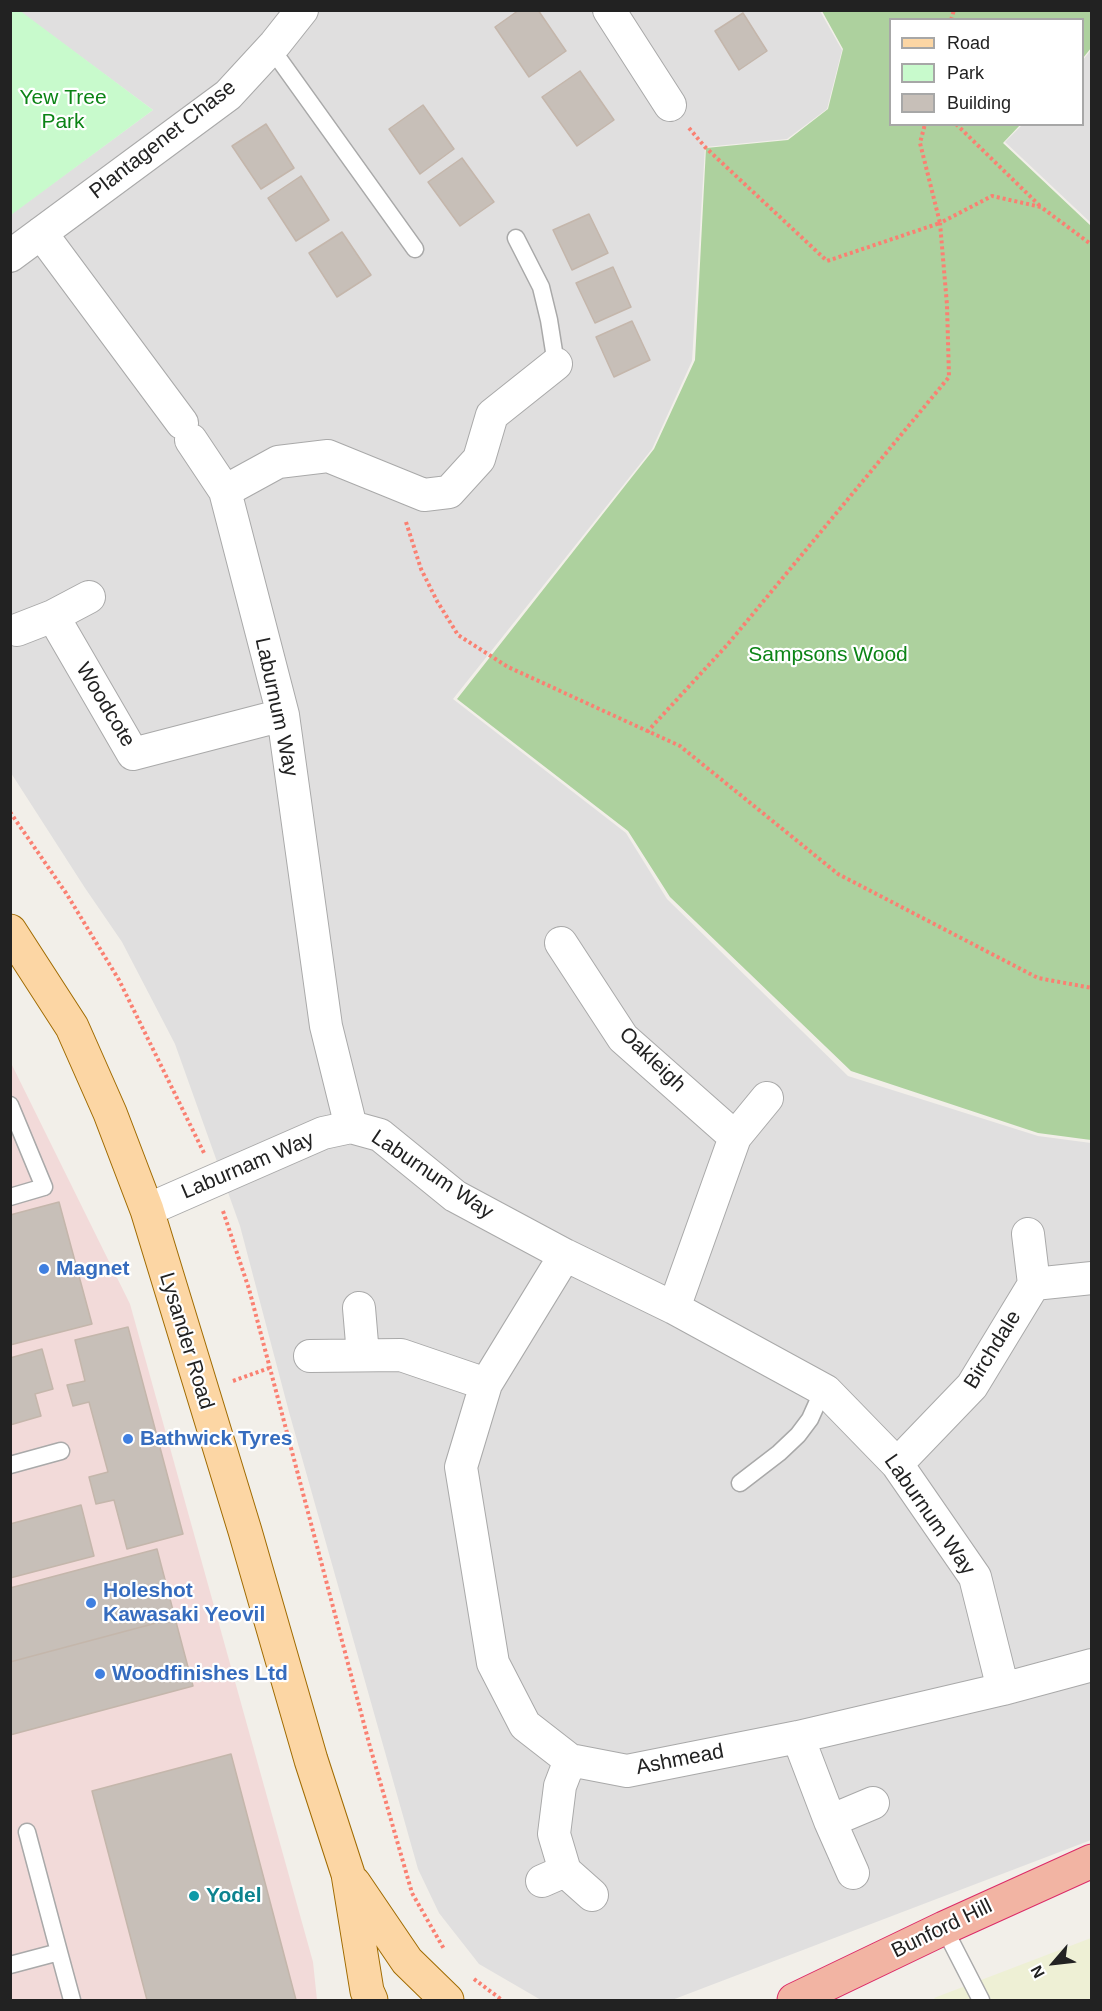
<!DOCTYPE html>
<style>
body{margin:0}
#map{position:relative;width:1102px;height:2011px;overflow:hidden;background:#f2efe9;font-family:Arial,sans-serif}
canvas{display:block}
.frame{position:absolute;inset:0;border:12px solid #222;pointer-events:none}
.legend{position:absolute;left:889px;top:18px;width:195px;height:108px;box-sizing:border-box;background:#fff;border:2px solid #a7a7a7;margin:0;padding:8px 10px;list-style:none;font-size:18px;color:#222}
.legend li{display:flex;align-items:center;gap:12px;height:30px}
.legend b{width:30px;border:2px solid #a7a7a7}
.north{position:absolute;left:1024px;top:1933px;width:60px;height:60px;-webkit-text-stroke:4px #fff;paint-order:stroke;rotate:242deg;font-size:16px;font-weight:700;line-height:24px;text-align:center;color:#222}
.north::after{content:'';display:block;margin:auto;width:21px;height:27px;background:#222;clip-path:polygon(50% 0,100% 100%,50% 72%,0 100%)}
</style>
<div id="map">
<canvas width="1102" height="2011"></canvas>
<div class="frame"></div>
<ul class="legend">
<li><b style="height:8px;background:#fcd6a4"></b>Road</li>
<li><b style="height:16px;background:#c8facc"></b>Park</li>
<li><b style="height:16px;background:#c7bfb8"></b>Building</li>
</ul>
<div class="north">N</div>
</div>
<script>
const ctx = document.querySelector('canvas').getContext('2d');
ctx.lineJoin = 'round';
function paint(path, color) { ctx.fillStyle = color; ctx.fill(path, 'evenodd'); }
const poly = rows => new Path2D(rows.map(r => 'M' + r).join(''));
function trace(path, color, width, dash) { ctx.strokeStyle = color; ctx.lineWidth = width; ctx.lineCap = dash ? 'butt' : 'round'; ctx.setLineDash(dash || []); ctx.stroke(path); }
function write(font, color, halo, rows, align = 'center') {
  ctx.font = font + ' Arial,sans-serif'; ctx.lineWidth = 4.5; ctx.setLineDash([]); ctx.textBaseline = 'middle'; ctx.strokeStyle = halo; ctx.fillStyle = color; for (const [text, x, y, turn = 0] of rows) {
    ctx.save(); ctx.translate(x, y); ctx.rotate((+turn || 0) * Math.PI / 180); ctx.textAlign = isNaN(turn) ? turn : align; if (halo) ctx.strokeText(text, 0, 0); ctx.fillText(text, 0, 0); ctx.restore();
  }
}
paint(poly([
 [19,11,820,11,842,50,827,109,787,139,705,147,692,361,652,449,453,699,626,833,667,899,848,1076,1038,1136,1091,1143,1091,1840,672,2000,541,2000,479,1964,439,1913,418,1869,289,1412,240,1226,175,1044,122,942,85,888,11,773,10,215,153,110],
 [1091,50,1091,223,1005,142,1022,125,1082,124,1083,60]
]), '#e0dfdf');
paint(poly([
 [10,1061,130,1304,313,1962,317,2000,11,2000]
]), '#f2dad9');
paint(poly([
 [1091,1938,1091,2000,936,2000,934,1998]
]), '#eef0d5');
paint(poly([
 [822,11,1091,11,1091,48,1083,58,1082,20,890,20,890,124,1020,125,1003,143,1091,226,1091,1140,1038,1133,851,1071,670,897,628,831,457,699,654,449,695,360,706,148,788,140,828,109,843,49]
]), '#add19e');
paint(poly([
 [19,10,153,110,11,215,10,11]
]), '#c8facc');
const building = poly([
 [519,10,538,10,566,51,529,77,495,27,519,10],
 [743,13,767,51,739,70,715,31,743,13],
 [580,71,614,120,577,146,542,97,580,71],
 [423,105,454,149,420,174,389,129,423,105],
 [266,124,294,168,261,189,232,146,266,124],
 [462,158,494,202,460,226,428,182,462,158],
 [301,176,329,220,296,241,268,198,301,176],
 [589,214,608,253,572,270,553,230,589,214],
 [342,232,371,275,337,297,309,253,342,232],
 [613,267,631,307,595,323,576,283,613,267],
 [632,321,650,360,614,377,596,337,632,321],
 [59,1202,92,1324,10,1345,10,1215,59,1202],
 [128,1327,183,1534,127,1549,114,1500,96,1504,89,1477,108,1472,89,1402,73,1406,67,1385,85,1381,75,1340,128,1327],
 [42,1349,53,1389,35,1394,41,1416,10,1425,10,1358,42,1349],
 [81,1505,94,1556,10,1578,10,1524,81,1505],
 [157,1549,175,1618,10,1662,10,1588,157,1549],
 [175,1618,193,1686,10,1735,10,1662,175,1618],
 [231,1754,296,2000,147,2000,92,1791,231,1754]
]);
paint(building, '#c7bfb8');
trace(building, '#c4b6ab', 1.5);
const service = poly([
 [271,48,415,249],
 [516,238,541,287,549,320,556,364],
 [10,1105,44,1187,10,1197],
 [10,1465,61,1451],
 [740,1483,779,1453,798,1435,810,1419,823,1390],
 [27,1832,59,1952],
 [944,1928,981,2000],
 [10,1965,59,1952,72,2000]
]);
const minor = poly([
 [609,10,670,105],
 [41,233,182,423],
 [10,256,228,95,275,44,302,10],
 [191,440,225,491,283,715,326,1026,351,1127,380,1135,455,1196,565,1255,674,1308,826,1391,897,1464,975,1577,1003,1689],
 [225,491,278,462,328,456,424,495,449,492,479,459,492,415,556,364],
 [53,616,89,597],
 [17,630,53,616,133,754,283,715],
 [561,943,623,1038,735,1137,674,1308],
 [735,1137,767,1098],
 [147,1210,323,1133,351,1127],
 [1028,1234,1034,1284],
 [565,1255,486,1384,461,1467,493,1663,525,1725,570,1760,627,1771,798,1737,1003,1689,1092,1665],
 [359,1308,363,1355],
 [310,1356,401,1355,486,1384],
 [897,1464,972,1386,1034,1284,1092,1278],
 [798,1737,830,1821,853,1873],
 [830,1821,873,1803],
 [565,1871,592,1895],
 [542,1881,565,1871,554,1834,560,1786,570,1760]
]);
const primary = poly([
 [10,931,72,1027,110,1113,147,1210,245,1531,311,1760,348,1874,367,1991,371,2000],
 [354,1883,407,1961,447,2000]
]);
const trunk = poly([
 [794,2000,944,1928,1092,1861]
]);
trace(service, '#a9a9a9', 19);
trace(minor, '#a9a9a9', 34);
trace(primary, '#a06b00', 35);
trace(trunk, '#dc2a67', 35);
trace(poly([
 [951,20,954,10],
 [956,124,1040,206],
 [689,128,705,147,827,261,940,223,920,143,925,124],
 [406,522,421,569,437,601,458,635,508,667,680,746,838,874,1038,978,1092,988],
 [647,732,728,644,949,377,947,305,940,223,992,196,1041,207,1092,245],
 [10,812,66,893,119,980,204,1153],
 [223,1211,249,1289,369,1743,412,1893,444,1949],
 [233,1381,269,1368],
 [474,1979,502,2000]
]), '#fa8072', 4, [3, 3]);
trace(service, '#fff', 16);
trace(minor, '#fff', 32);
trace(primary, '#fcd6a4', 33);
trace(trunk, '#f2b4a3', 33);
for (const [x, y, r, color] of [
 [44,1269,6,"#3f7fe0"],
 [128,1439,6,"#3f7fe0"],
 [91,1603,6,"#3f7fe0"],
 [100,1674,6,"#3f7fe0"],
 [194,1896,6,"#0f9aa8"]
]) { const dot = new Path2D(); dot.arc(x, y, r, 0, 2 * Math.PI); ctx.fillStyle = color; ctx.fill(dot); trace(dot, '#fff', 2); }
write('21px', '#0c8416', '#fff', [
 ["Yew Tree",63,98],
 ["Park",63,122],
 ["Sampsons Wood",828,655]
]);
write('21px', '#222', '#fff', [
 ["Plantagenet Chase",163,140,-38],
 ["Woodcote",105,705,59],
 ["Laburnum Way",276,707,78],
 ["Oakleigh",652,1060,44],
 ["Laburnam Way",248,1166,-23],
 ["Laburnum Way",432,1175,34],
 ["Lysander Road",186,1341,73],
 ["Birchdale",993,1350,-58],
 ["Laburnum Way",929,1515,55],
 ["Ashmead",680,1760,-11],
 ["Bunford Hill",942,1929,-26]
]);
write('bold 21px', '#366cbe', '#fff', [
 ["Magnet",56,1269],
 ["Bathwick Tyres",140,1439],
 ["Holeshot",103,1591],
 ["Kawasaki Yeovil",103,1615],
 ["Woodfinishes Ltd",112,1674]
], 'left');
write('bold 21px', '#0d838f', '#fff', [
 ["Yodel",206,1896]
], 'left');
</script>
